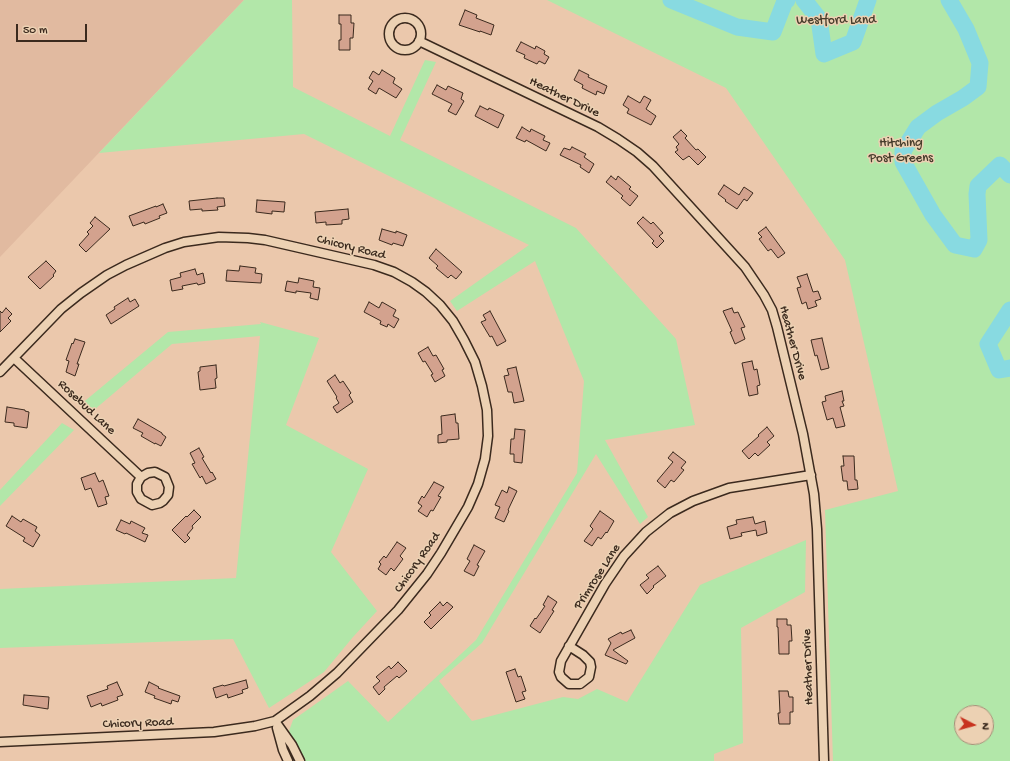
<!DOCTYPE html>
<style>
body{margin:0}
#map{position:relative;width:1010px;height:761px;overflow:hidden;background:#ebc8ac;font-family:"Gochi Hand",sans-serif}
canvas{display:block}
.north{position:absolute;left:954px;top:705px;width:40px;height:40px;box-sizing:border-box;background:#ecd1b3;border:1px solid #a58e77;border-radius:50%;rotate:96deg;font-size:11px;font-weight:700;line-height:16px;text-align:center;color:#3b2a1e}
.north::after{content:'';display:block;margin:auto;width:14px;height:18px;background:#c8321e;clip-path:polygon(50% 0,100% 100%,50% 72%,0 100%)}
.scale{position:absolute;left:16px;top:24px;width:71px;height:18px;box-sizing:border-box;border:2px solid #3b2a1e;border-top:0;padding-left:5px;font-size:12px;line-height:14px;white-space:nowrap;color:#3b2a1e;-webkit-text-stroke:3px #ecd1b3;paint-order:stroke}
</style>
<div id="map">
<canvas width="1010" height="761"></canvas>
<div class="north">N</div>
<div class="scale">50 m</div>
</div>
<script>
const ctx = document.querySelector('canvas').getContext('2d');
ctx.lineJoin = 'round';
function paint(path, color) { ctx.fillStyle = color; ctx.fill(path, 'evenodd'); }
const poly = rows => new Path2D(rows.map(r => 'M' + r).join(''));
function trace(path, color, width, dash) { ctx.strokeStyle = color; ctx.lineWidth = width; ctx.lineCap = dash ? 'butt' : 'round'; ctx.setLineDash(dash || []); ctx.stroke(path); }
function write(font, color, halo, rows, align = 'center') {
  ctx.font = font + ' "Gochi Hand",sans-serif'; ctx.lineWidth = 3; ctx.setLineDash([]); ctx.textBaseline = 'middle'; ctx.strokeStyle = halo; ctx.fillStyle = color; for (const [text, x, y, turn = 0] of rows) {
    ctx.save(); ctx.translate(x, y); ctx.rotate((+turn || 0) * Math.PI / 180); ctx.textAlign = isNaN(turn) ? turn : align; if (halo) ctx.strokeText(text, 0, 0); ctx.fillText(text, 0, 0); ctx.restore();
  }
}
paint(poly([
 [0,0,244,0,0,257]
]), '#e1baa0');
paint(poly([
 [244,0,292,0,293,87,390,136,425,60,436,62,400,140,576,228,676,339,695,425,605,440,648,517,640,524,596,454,482,643,439,681,472,721,563,697,578,699,597,689,627,702,700,585,806,540,805,592,741,628,743,743,714,754,714,761,303,761,289,731,293,720,348,681,388,722,476,640,577,473,584,381,535,261,457,311,450,301,529,245,304,134,99,153],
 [547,0,1010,0,1010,761,833,761,825,510,898,491,845,260,726,88],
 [962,713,986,713,986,737,962,737],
 [260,322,319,338,286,425,368,469,331,552,377,611,353,637,324,672,269,708,233,639,0,648,0,589,236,578,260,336,172,344,88,415,80,405,168,332,261,324],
 [62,423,74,430,0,506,0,490]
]), '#b2e7a9');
trace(poly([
 [671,0,737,27,773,32,785,1,787,0],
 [804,0,819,19,824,54,853,42,868,0],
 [949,0,966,29,980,63,978,87,963,98,937,113,918,127,903,151,903,162,933,215,955,245,974,249,979,240,977,194,978,186,1000,165,1010,175],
 [1010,310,988,344,999,370,1010,368]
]), '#88dae1', 17);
const building = poly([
 [465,10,477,15,476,18,494,25,491,35,480,31,480,32,459,25,465,10],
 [339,15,351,15,351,23,354,23,353,38,350,38,350,50,339,50,339,40,341,40,341,24,339,24,339,15],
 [521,42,535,49,536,46,545,51,544,54,549,57,545,64,539,61,537,64,524,58,525,55,516,51,521,42],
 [382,70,395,78,393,83,402,89,396,98,379,88,376,94,368,89,373,81,369,78,373,71,379,75,382,70],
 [579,70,589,75,588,77,607,86,604,94,597,91,596,95,582,88,583,85,574,80,579,70],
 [437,85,446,90,448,86,463,93,461,99,464,101,456,115,448,111,452,104,432,94,437,85],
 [628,96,640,103,644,96,651,100,646,109,656,116,651,125,627,113,629,109,623,105,628,96],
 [480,106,488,110,489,108,504,115,498,128,475,116,480,106],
 [522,127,530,132,531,129,545,136,543,140,550,143,546,151,526,140,525,142,516,138,522,127],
 [681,130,687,136,685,138,696,150,698,149,706,157,698,165,689,156,683,160,675,152,678,150,676,147,679,144,673,137,681,130],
 [572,147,586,154,584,157,594,164,589,173,580,167,581,165,560,155,564,148,570,150,572,147],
 [611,176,616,180,618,176,631,187,629,189,638,196,630,206,621,198,623,196,606,182,611,176],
 [724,185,739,195,744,187,753,193,747,201,744,199,737,209,725,201,726,200,718,194,724,185],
 [217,198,224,198,225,206,217,207,218,210,202,211,202,209,190,210,189,201,217,198],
 [257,200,285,202,284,212,272,211,272,214,256,212,257,200],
 [163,204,167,213,159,216,160,218,145,224,144,222,133,226,129,216,156,206,156,207,163,204],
 [348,209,349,219,342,220,342,224,326,225,326,222,316,223,315,212,348,209],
 [95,217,110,229,86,252,79,245,89,234,87,232,93,226,90,223,95,217],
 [643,217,651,224,653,222,663,233,659,236,664,241,657,248,652,243,654,241,637,223,643,217],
 [766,227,785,253,778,258,771,249,768,251,759,239,762,237,758,233,766,227],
 [382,229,396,233,396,231,407,235,403,246,393,243,392,245,379,240,382,229],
 [436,249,462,272,456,279,451,275,448,278,436,268,438,266,429,258,436,249],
 [46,261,56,271,53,275,54,276,40,289,28,277,46,261],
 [240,266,256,268,255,273,262,274,261,283,226,281,227,270,239,271,240,266],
 [195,269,197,275,203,273,205,283,198,285,197,283,182,286,183,289,172,291,170,280,181,277,180,273,195,269],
 [807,274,813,292,818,291,821,299,815,301,817,306,808,309,806,302,802,304,797,288,801,287,797,277,807,274],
 [299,278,314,281,313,287,320,288,318,300,310,298,311,293,296,291,296,293,285,291,287,281,298,283,299,278],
 [128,298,130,302,135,299,139,306,111,324,106,315,115,309,114,307,128,298],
 [369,302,379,308,382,302,396,310,393,316,399,319,394,328,388,324,387,327,380,324,381,321,364,312,369,302],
 [6,308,12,314,8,318,11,321,0,332,0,311,2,313,6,308],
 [732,308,734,313,738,312,745,327,741,328,745,339,735,344,730,332,732,331,723,311,732,308],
 [490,311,506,341,497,346,492,336,490,337,481,322,486,320,483,315,490,311],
 [822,338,829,368,821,370,817,355,815,356,811,340,822,338],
 [75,339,85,342,77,364,79,364,75,376,66,372,69,361,66,360,72,343,73,344,75,339],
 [428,347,433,356,436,355,444,369,442,370,445,376,435,382,431,375,433,374,425,361,423,362,418,353,428,347],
 [752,361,754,370,757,369,760,385,757,386,758,394,749,396,742,363,752,361],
 [216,365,217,378,215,379,216,388,200,390,198,372,200,371,200,367,216,365],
 [516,367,524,401,514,403,512,392,508,392,504,376,509,375,507,369,516,367],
 [335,375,340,383,343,381,351,393,349,395,353,402,337,413,333,407,339,403,336,398,337,397,327,381,335,375],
 [842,391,844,401,842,401,844,406,840,407,845,426,836,428,833,418,827,420,822,402,826,401,825,396,842,391],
 [7,407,25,410,25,411,29,412,27,428,14,426,14,423,5,422,7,407],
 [455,414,456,423,458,423,459,439,447,440,447,442,438,443,438,435,442,434,441,416,455,414],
 [138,419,162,433,162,434,166,437,161,446,155,443,155,444,141,436,143,433,133,428,138,419],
 [767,427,774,436,767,442,770,445,758,456,755,453,749,459,742,451,759,436,758,435,767,427],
 [515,429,525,430,522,463,514,462,514,454,510,454,511,439,514,439,515,429],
 [199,448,204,457,202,458,211,473,212,472,216,479,206,484,202,476,200,478,192,464,195,463,190,453,199,448],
 [673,452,686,462,681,468,684,470,674,482,671,480,665,488,657,481,673,462,668,458,673,452],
 [843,456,854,456,855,480,857,480,858,489,848,490,847,481,843,481,841,466,844,466,843,456],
 [95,473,99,482,103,480,109,496,105,497,107,504,98,507,91,488,85,490,81,478,95,473],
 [434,482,444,487,438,496,441,497,433,511,431,510,427,517,418,511,422,506,418,503,422,496,424,498,434,482],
 [509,487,517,491,508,510,509,511,504,522,495,518,500,507,495,505,502,490,507,493,509,487],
 [194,510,201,517,192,526,193,528,187,535,190,538,185,543,172,530,186,516,187,517,194,510],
 [600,511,614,521,607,533,606,532,601,539,598,537,592,546,584,541,593,529,590,526,600,511],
 [12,516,21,522,23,519,37,527,35,531,40,535,33,547,23,541,25,538,6,526,12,516],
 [753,517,755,524,765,521,767,533,757,536,756,530,741,533,742,536,730,539,727,527,737,524,736,520,753,517],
 [121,520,130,524,131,521,145,528,142,533,148,535,145,542,126,533,125,534,116,530,121,520],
 [397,542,406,548,400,556,403,559,394,571,391,568,386,575,378,569,381,564,379,562,384,556,386,558,397,542],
 [474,545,485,551,477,565,479,566,474,576,464,571,470,561,467,559,474,545],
 [658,566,666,576,653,586,654,587,647,594,640,585,649,578,646,575,658,566],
 [548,596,557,602,552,610,554,611,540,633,530,626,535,618,536,619,545,606,543,605,548,596],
 [440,602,443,606,447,602,453,607,431,629,424,622,431,615,429,613,440,602],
 [777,619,787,619,787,625,791,625,792,641,789,641,789,654,779,654,778,627,777,627,777,619],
 [631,630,635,638,613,650,628,661,626,664,605,655,611,643,608,639,621,632,622,634,631,630],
 [398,662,407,671,399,678,397,676,384,687,385,689,379,695,373,687,380,681,376,677,389,666,391,669,398,662],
 [515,669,518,677,521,676,526,691,522,692,525,699,516,702,506,672,515,669],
 [246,680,248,688,242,690,243,693,228,698,227,694,216,698,213,688,223,685,224,686,246,680],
 [117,682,123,695,117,697,118,700,102,706,101,703,91,707,87,696,108,689,107,686,117,682],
 [149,682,159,687,158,688,180,696,178,702,172,700,171,704,154,698,155,696,145,692,149,682],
 [779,691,788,691,789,697,793,697,793,712,790,712,790,724,779,724,778,713,780,713,779,691],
 [24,695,49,697,48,709,23,705,24,695]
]);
paint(building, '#d3a28e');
trace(building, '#3b2a1e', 1);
const street = poly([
 '389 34a16 16 0 1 1 32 0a16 16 0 1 1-32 0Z',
 [419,41,598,127,618,139,637,152,653,166,745,267,764,295,772,310,777,327,803,434,814,494,817,529,824,761],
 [14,358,141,477,148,473,155,472,165,477,169,487,168,495,163,501,160,503,152,505,141,499,137,492,137,484,141,477],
 [0,372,61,309,81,293,107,275,126,265,165,248,184,242,219,237,248,238,265,240,374,265,394,272,412,282,426,292,440,305,453,321,464,340,475,362,482,386,487,410,488,436,485,459,478,484,468,507,441,553,427,574,398,610,337,673,310,696,275,721,255,726,214,732,0,742],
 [569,646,583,655,590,662,591,667,589,677,580,684,569,684,561,677,559,672,561,661,605,584,624,556,646,532,670,513,693,501,729,488,811,475],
 [275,721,292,745,300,761],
 [277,728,283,750,288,761]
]);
trace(street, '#3b2a1e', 11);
trace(street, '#ecd1b3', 8);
write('13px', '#473d2c', '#ecd1b3', [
 ["Westford Land",836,21],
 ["Hitching",901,144],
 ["Post Greens",901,159]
]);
write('13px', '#3b2a1e', '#ecd1b3', [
 ["Heather Drive",564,98,26],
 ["Chicory Road",351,248,14],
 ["Heather Drive",792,343,75],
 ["Rosebud Lane",86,408,43],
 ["Chicory Road",418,563,-55],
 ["Primrose Lane",598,577,-57],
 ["Heather Drive",809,667,-92],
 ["Chicory Road",138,724,-2]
]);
</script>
